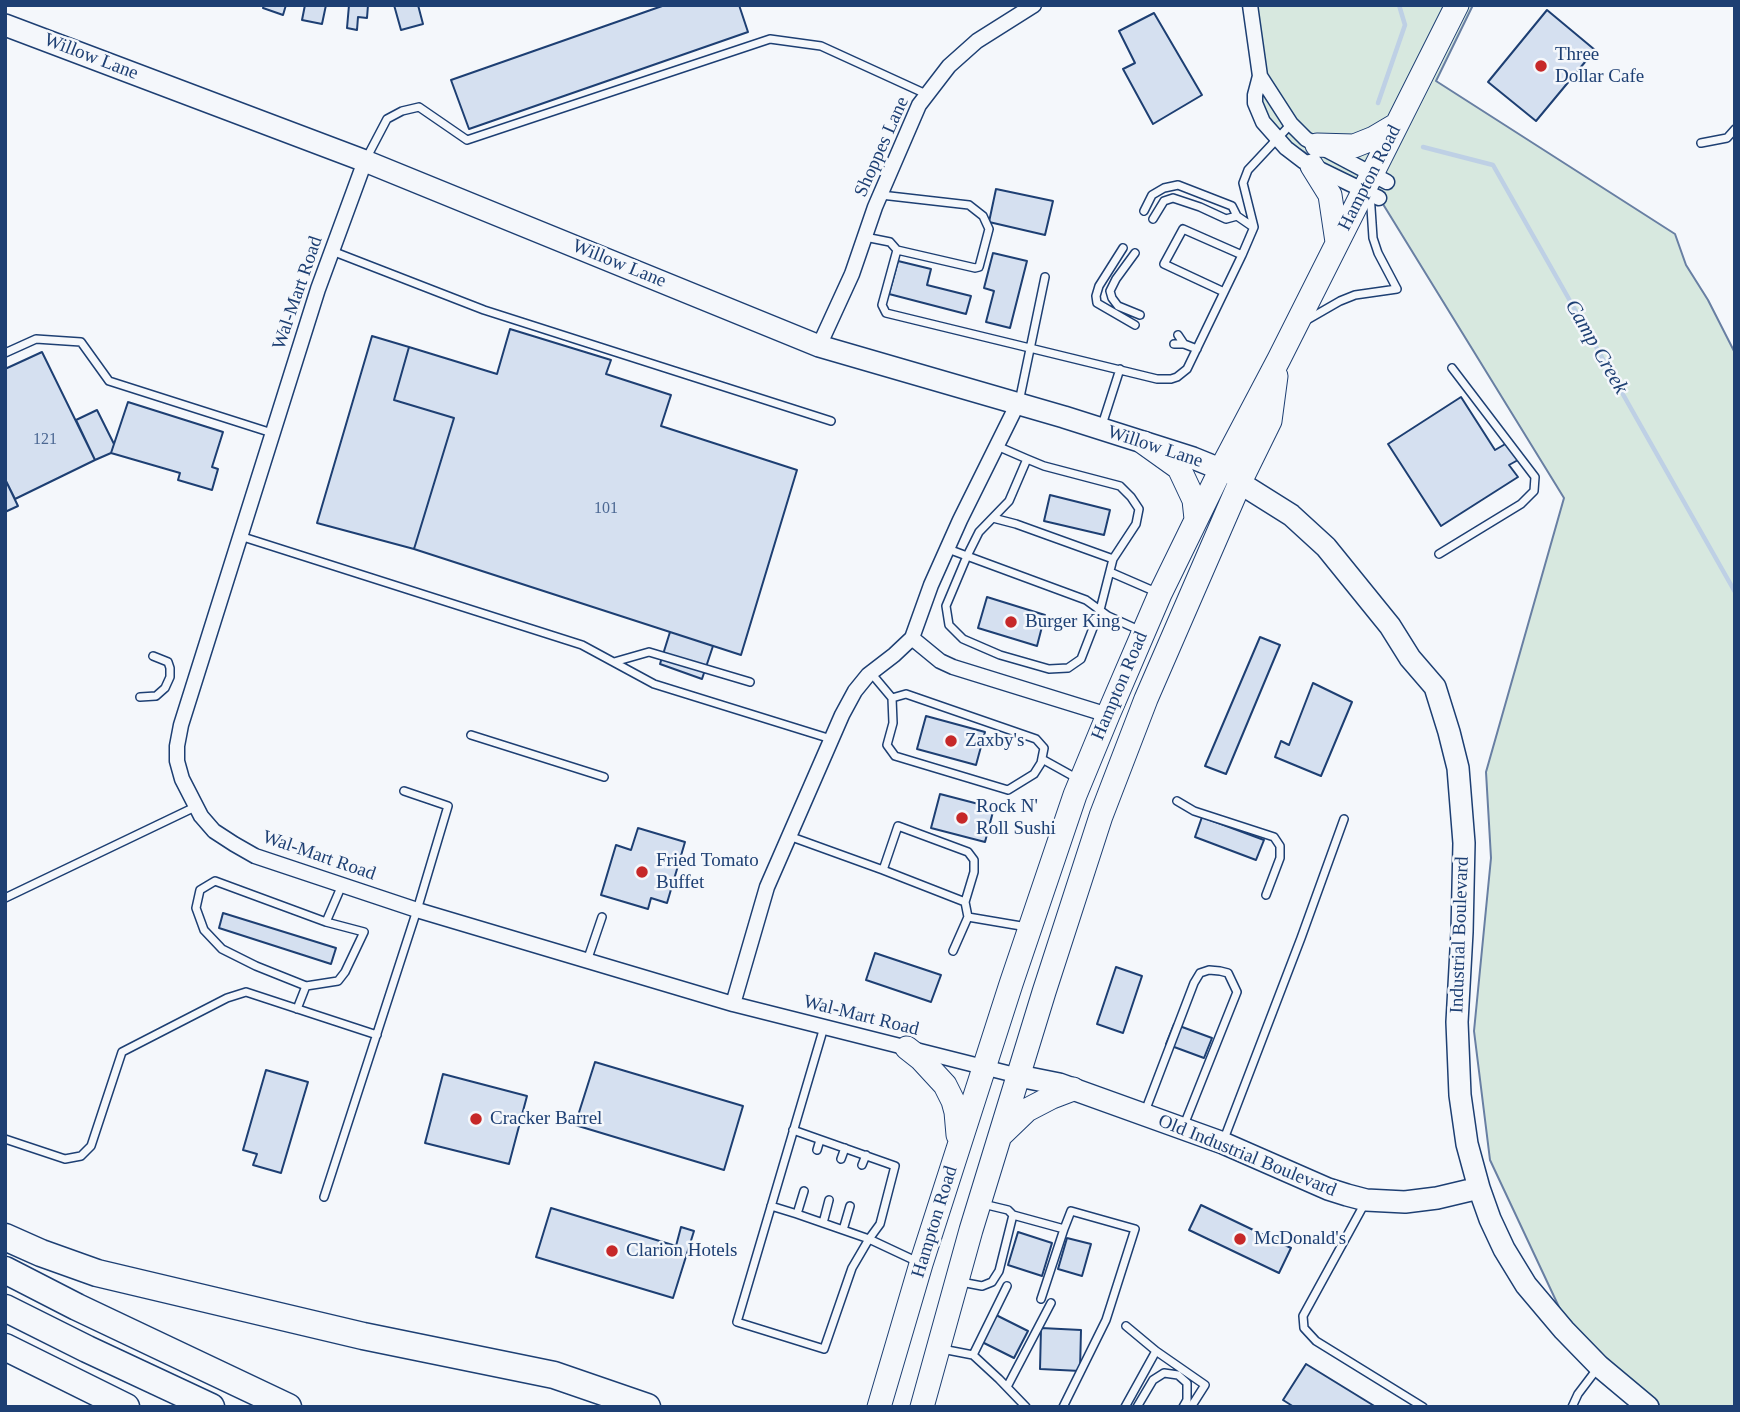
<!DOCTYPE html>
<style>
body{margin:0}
#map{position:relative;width:1740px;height:1412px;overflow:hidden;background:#f4f7fb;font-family:Georgia,serif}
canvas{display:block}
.frame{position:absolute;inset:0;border:7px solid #1d3f73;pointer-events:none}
</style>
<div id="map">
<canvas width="1740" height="1412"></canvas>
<div class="frame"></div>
</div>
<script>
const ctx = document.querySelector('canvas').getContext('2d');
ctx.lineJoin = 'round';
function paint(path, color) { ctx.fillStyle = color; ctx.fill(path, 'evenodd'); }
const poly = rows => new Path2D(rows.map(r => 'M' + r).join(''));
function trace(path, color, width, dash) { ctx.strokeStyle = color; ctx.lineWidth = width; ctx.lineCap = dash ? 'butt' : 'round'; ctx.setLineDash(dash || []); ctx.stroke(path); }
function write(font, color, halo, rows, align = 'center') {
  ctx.font = font + ' Georgia,serif'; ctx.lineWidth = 5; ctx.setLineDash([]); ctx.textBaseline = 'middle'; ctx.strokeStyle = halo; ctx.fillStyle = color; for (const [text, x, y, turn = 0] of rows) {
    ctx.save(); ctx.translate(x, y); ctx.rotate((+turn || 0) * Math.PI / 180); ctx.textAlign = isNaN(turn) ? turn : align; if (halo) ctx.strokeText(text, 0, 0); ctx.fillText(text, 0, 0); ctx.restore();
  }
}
const green = poly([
 [1244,5,1473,5,1436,81,1675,234,1686,265,1708,300,1735,353,1735,1407,1648,1407,1566,1322,1490,1160,1474,1031,1491,858,1486,772,1564,498,1378,196,1259,125,1244,5]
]);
paint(green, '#d7e8df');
trace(green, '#687fa3', 2);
trace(poly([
 [1378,103,1405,25,1399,5],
 [1423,147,1493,165,1735,592]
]), '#bed0e5', 4.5);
const building = poly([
 [264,5,286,5,283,15,263,8,264,5],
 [305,5,326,5,322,24,302,20,305,5],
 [349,5,368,5,367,18,358,17,357,30,347,28,349,5],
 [394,5,418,5,423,24,401,30,394,5],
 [665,5,739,5,748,32,469,129,451,80,665,5],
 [1547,10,1595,50,1536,121,1488,82,1547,10],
 [1154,13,1202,95,1153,124,1123,69,1135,63,1119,31,1154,13],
 [996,189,1053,201,1045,235,989,222,996,189],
 [993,253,1027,261,1010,328,986,322,994,291,984,288,993,253],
 [898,261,931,269,927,285,971,296,966,314,889,294,898,261],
 [510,329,611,360,606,374,671,395,661,426,797,470,741,655,414,549,454,418,394,400,409,347,497,374,510,329],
 [372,336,409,347,394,400,454,418,414,549,317,523,372,336],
 [42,352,95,460,15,499,5,479,5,369,42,352],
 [1461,397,1495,450,1507,443,1518,460,1509,465,1518,477,1441,526,1388,444,1461,397],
 [128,402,223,432,212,467,218,469,212,490,178,480,180,473,111,453,128,402],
 [97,410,114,444,111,453,95,460,76,420,97,410],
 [5,479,18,506,5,512,5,479],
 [1050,495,1110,510,1104,535,1044,521,1050,495],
 [987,597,1045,615,1037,646,978,628,987,597],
 [670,632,713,646,702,679,660,664,670,632],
 [1260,637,1280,645,1226,774,1205,766,1260,637],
 [1313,683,1352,702,1321,776,1275,757,1281,741,1289,745,1313,683],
 [926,716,985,732,976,765,917,749,926,716],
 [940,794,994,808,985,842,931,828,940,794],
 [1202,817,1264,840,1256,860,1195,837,1202,817],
 [638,828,685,842,667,903,651,898,648,909,601,895,616,845,631,850,638,828],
 [223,913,336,948,331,964,219,928,223,913],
 [875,953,941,975,931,1002,866,980,875,953],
 [1116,967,1142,976,1123,1033,1097,1024,1116,967],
 [1174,1024,1212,1038,1204,1058,1166,1044,1174,1024],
 [595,1062,743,1106,724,1170,575,1125,595,1062],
 [266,1070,308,1082,281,1173,253,1165,257,1154,243,1150,266,1070],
 [443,1074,527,1096,509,1164,425,1143,443,1074],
 [1201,1205,1291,1248,1279,1273,1189,1230,1201,1205],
 [551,1208,676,1246,681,1227,694,1231,673,1298,536,1257,551,1208],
 [1018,1232,1052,1243,1042,1276,1008,1265,1018,1232],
 [1067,1238,1091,1244,1082,1276,1058,1269,1067,1238],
 [994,1314,1028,1331,1014,1358,980,1341,994,1314],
 [1041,1328,1081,1330,1080,1371,1040,1369,1041,1328],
 [1306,1364,1376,1407,1294,1407,1283,1400,1306,1364]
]);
paint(building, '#d5e0f0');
trace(building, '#1d3f73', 2);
const lane = poly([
 [1701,143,1727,138,1735,129],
 [366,159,387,119,402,111,419,107,467,140,770,39,821,46,926,94],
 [881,195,969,205,983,216,989,229,979,267,975,268,897,250],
 [1144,211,1152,195,1164,188,1178,185,1232,206,1237,216,1253,227],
 [1153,219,1164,201,1173,198,1200,207,1226,219,1237,216],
 [865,237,890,242,897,250,882,305,886,313,1157,379,1171,379,1177,377,1187,369,1242,255,1254,227,1243,183,1248,170,1291,124],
 [1123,248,1099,286,1096,296,1097,303,1135,325],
 [332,251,484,310,831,421],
 [1135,253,1116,279,1110,291,1112,298,1118,306,1140,315],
 [1224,292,1164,264,1183,229,1242,255],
 [1307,320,1340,301,1355,295,1397,289,1378,253,1373,238,1370,193],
 [1178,335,1184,344],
 [1174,344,1184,344,1197,349],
 [5,353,36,339,81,342,109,381,272,433],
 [1019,402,1045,277],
 [1102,425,1120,369],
 [997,446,1027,459,1044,466,1120,486,1131,497,1139,509,1136,524,1113,559,1100,610,1081,659,1068,668,1049,669,1000,655,963,639,949,625,946,606,967,556,979,532,1009,501,1027,459],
 [993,518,1016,524,1113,559],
 [240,536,582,645,654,684,831,739],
 [948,549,1086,600,1108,616,1139,630],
 [1439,554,1521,504,1534,491,1535,477,1452,368],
 [1110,572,1156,592],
 [614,662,649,652,750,682],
 [871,673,892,698,893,723,887,745,895,756,1008,790,1034,774,1041,763,1044,748,1036,739,906,694,892,698],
 [140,697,156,696,165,688,170,677,170,668,168,662,153,656],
 [471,735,604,777],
 [1042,759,1078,779],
 [1177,801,1194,811,1274,837,1280,846,1280,858,1266,895],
 [789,836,883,870],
 [5,898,195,807],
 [965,902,883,870,898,826,968,852,974,860,974,872,965,902,968,917],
 [953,951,968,917,1027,927],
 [587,961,602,917],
 [306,986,256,966,222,949,204,930,196,908,200,890,215,881,326,922],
 [297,1009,306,986,338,981,345,972,364,932,326,922,342,885],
 [824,1027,737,1322,824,1349,852,1268,869,1239,918,1262],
 [1144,1114,1194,983,1200,973,1209,970,1220,971,1228,973,1237,992,1184,1125],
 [5,1139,65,1159,81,1156,91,1146,122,1052,227,998,246,992,377,1035],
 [1224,1139,1301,938,1344,819],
 [817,1150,820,1140],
 [841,1159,845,1148],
 [862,1165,866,1155],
 [324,1197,417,910,448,806,404,791],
 [1366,1201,1303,1316,1304,1328,1316,1341,1423,1407],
 [771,1206,797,1214,869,1239,880,1224,895,1166,793,1130],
 [797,1214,804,1191],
 [1013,1215,1064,1229,1041,1299],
 [823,1223,829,1200],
 [843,1230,850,1206],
 [961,1282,982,1286,992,1282,999,1271,1013,1215,1008,1210,983,1204],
 [1126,1326,1156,1351,1205,1385,1191,1407],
 [942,1349,973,1355,999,1379,1026,1407],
 [973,1355,1007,1286],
 [1007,1387,1051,1303],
 [1063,1407,1106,1320,1135,1229,1071,1211,1064,1229],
 [1125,1407,1156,1351],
 [1137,1407,1153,1380,1164,1373,1178,1375,1187,1383,1187,1400,1183,1407],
 [1572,1407,1578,1394,1597,1369]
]);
const street = poly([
 [1250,5,1260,76,1255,95,1255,103,1263,122,1286,148,1303,161,1379,198],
 [1260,76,1291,124,1306,139,1387,182],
 [365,161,318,289,181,725,177,746,177,761,182,779,201,816,214,831,234,844,255,856,417,910,733,1004,1019,1076],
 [819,346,852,274,875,207,919,105,949,66,977,41,1034,5],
 [912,638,940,661,953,667,1108,715],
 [733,1004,767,887,842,715,855,691,868,675,894,655,912,638,931,585,960,520,1018,403]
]);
const secondary = poly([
 [5,25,365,161,819,346,1064,417,1193,458,1235,475],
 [1240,483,1291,515,1326,547,1390,626,1410,658,1435,687,1449,732,1458,768,1464,843,1462,932,1457,1022,1460,1095,1467,1144,1479,1188,1490,1219,1504,1249,1526,1285,1564,1330,1599,1366,1648,1407],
 [1019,1076,1059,1084,1223,1143,1328,1189,1347,1195,1366,1200,1405,1202,1437,1198,1479,1188]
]);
const primary = poly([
 [1317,145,1354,146,1374,138,1396,125],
 [1312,166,1330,195,1337,242],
 [1144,443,1179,468,1194,500,1196,519],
 [907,1048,921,1059,945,1085,953,1101,956,1112,958,1135],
 [1001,1135,1027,1110,1052,1097,1073,1089],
 [879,1407,921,1264,1011,984,1075,795,1108,715,1160,594,1221,469,1279,359,1457,5],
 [922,1407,971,1230,1044,992,1101,816,1146,699,1242,478,1270,421,1276,376]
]);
const highway = poly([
 [5,1237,41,1253,97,1273,363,1336,554,1375,647,1407],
 [5,1270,77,1307,288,1407],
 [5,1308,87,1349,211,1407],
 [5,1347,126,1407]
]);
trace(lane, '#1d3f73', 10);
trace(street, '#1d3f73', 17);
trace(secondary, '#1d3f73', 24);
trace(primary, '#1d3f73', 25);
trace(highway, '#1d3f73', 29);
trace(lane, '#f4f7fb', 7);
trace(street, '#f4f7fb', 14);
trace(secondary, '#f4f7fb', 21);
trace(primary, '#f4f7fb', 23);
trace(highway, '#f4f7fb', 26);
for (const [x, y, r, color] of [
 [1541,66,7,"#c62828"],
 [1011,622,7,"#c62828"],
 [951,741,7,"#c62828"],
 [962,818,7,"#c62828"],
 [642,872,7,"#c62828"],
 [476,1119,7,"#c62828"],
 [1240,1239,7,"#c62828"],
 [612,1251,7,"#c62828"]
]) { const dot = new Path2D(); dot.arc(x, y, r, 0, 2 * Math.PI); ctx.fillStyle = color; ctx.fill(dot); trace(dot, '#f4f7fb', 2.5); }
write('16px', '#4b6792', null, [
 ["121",45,440],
 ["101",606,509]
]);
write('19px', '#1d3f73', '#f4f7fb', [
 ["Three",1555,55],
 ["Dollar Cafe",1555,77],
 ["Burger King",1025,622],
 ["Zaxby's",965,741],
 ["Rock N'",976,807],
 ["Roll Sushi",976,829],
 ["Fried Tomato",656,861],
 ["Buffet",656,883],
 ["Cracker Barrel",490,1119],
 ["McDonald's",1254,1239],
 ["Clarion Hotels",626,1251]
], 'left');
write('19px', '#1d3f73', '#f4f7fb', [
 ["Willow Lane",91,57,21],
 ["Shoppes Lane",882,147,-66],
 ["Hampton Road",1370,178,-63],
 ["Willow Lane",619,264,22],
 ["Wal-Mart Road",298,293,-71],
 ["Willow Lane",1155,447,18],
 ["Hampton Road",1120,686,-67],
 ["Wal-Mart Road",319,856,19],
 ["Industrial Boulevard",1460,935,-88],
 ["Wal-Mart Road",861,1016,14],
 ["Old Industrial Boulevard",1247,1156,22],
 ["Hampton Road",935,1222,-73]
]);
write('italic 21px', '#1d3f73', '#f4f7fb', [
 ["Camp Creek",1596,347,60]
]);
</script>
